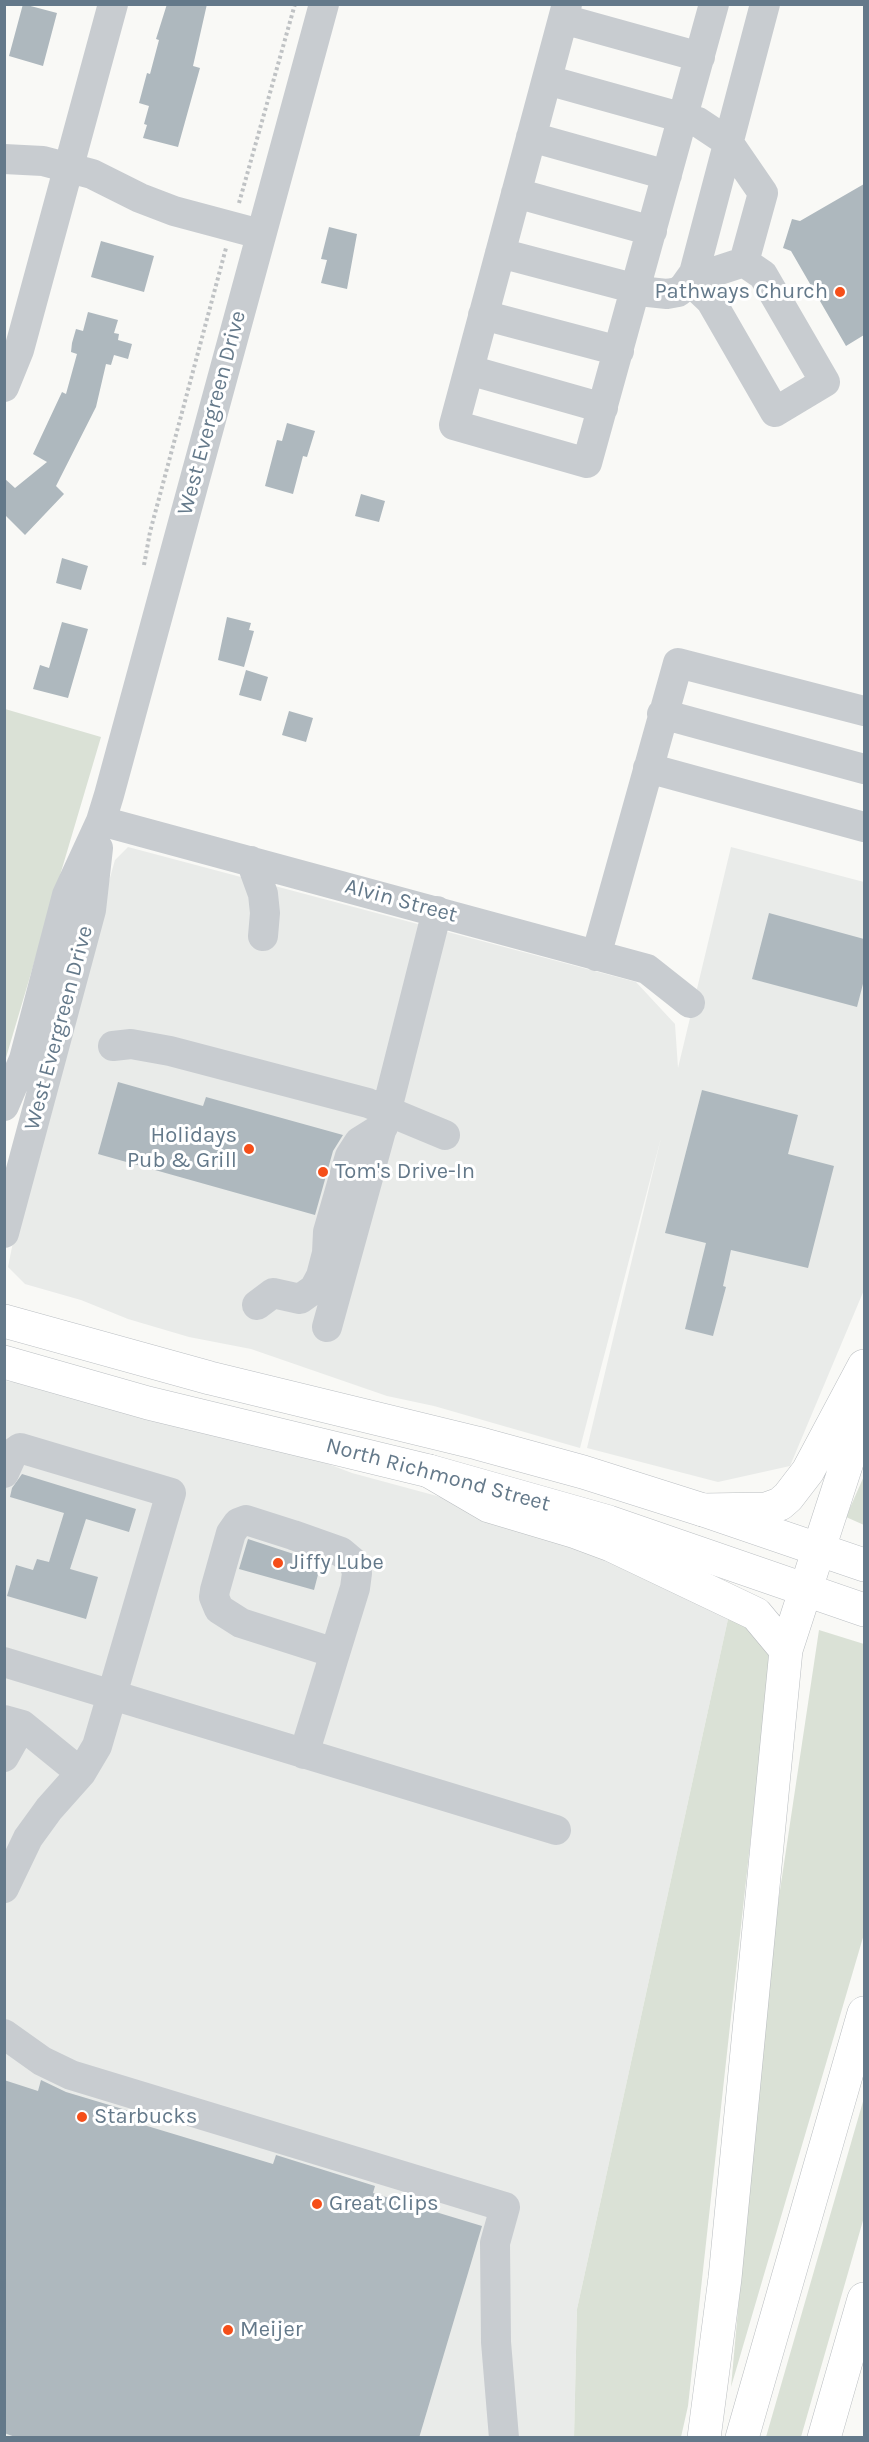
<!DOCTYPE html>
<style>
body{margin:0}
#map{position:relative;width:869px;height:2442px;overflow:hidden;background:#f9f9f6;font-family:Karla,sans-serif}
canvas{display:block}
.frame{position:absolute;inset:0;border:6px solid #64798a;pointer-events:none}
</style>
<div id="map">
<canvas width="869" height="2442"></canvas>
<div class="frame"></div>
</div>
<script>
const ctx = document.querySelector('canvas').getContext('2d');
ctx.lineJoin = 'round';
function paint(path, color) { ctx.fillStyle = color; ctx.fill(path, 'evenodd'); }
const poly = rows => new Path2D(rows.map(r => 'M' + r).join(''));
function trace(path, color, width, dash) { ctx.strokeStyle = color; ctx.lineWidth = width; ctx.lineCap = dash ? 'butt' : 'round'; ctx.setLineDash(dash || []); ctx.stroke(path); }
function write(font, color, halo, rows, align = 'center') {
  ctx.font = font + ' Karla,sans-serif'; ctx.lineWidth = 6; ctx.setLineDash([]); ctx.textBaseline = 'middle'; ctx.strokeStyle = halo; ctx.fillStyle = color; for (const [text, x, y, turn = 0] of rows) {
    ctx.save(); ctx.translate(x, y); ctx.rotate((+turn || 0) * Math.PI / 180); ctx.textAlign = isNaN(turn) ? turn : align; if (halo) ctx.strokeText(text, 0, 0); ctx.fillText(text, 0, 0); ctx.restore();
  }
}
paint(poly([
 [128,847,636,982,675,1024,678,1068,731,847,864,882,864,1290,790,1466,718,1482,587,1448,661,1138,580,1448,434,1406,387,1396,251,1349,189,1337,128,1319,81,1300,25,1284,8,1267,27,1172,115,860],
 [5,1381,34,1384,294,1451,352,1473,474,1506,730,1610,577,2309,574,2437,5,2438]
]), '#e9ebe9');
paint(poly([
 [5,709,101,737,5,1061],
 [864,1476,864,1525,846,1517],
 [730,1610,752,1624,770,1656,770,1687,758,1772,688,2406,681,2437,574,2438,577,2309],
 [819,1630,864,1644,864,1934,731,2387,770,1957],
 [864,2098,864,2217,801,2437,766,2437]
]), '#dae1d6');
paint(poly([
 [23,4,57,13,43,66,9,56],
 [167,4,207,4,193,66,200,68,178,147,143,138,147,125,144,124,149,106,139,103,147,73,150,74,159,40,156,39],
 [864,184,864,335,846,346,791,251,783,248,792,219,800,221],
 [329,227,357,234,347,289,321,283,327,260,321,259],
 [101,241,154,256,144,292,91,277],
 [88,312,118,320,114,333,119,334,118,340,132,344,128,359,114,355,111,365,106,364,96,407,56,486,64,494,25,535,4,514,4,478,15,488,47,462,33,454,62,392,66,394,77,354,71,352,72,343,76,329,83,331],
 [287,423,315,431,307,457,303,456,293,494,265,486,277,440,282,441],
 [361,494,385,501,379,522,355,516],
 [62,558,88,566,81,590,56,583],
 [227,617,251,623,249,630,254,631,244,667,218,660],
 [62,622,88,629,68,698,33,689,40,665,49,668],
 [246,670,268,677,261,701,239,695],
 [289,711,313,718,306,742,282,735],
 [769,913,864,939,864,980,857,1007,752,979],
 [118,1082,203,1106,206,1097,343,1135,333,1151,315,1215,98,1154],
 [702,1090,798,1115,788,1154,834,1166,808,1268,731,1250,723,1286,726,1287,713,1336,685,1329,706,1243,665,1233],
 [22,1474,136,1509,129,1532,86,1519,70,1569,98,1577,86,1619,7,1596,16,1565,33,1570,37,1559,49,1562,64,1513,10,1497,12,1488],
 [248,1539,321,1563,314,1590,239,1569],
 [4,2080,38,2091,41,2080,66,2092,136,2113,134,2122,273,2164,276,2155,375,2186,373,2193,482,2226,419,2438,18,2438,4,2433]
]), '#aeb8be');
const major = poly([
 [4,1321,210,1378,477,1443,583,1472,703,1510,864,1565],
 [4,1362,148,1403,429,1471,609,1522,864,1610]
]);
const highway = poly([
 [429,1471,489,1506,576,1532,611,1545,756,1614,786,1650],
 [703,1510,766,1509,780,1504,788,1497,808,1471,864,1366],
 [704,2438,725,2278,786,1650,864,1410],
 [742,2438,864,2013],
 [824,2438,864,2299]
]);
trace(major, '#bbbfc3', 34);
trace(highway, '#babec1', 34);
trace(poly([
 [239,203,295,4],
 [144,565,150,532,226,248]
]), '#bfc2c4', 4, [3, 3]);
trace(poly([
 [567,4,454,425,587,463,714,4],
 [563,19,700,57],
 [547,80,698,122,728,142,763,193,744,262,689,280,711,301,775,412,825,382,763,275,744,262],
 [531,137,667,175],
 [4,159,43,161,92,174,140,198,174,211,260,234],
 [516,193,652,231],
 [500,253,648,292,667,294,678,292,684,287,694,273,765,4],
 [483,315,619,351],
 [469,370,603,408],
 [4,387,19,350,113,4],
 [662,714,864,769],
 [648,768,864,827],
 [101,821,647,969,690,1003],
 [251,861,263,894,265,913,263,936],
 [596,956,678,663,864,711],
 [113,1046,131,1044,170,1051,368,1103,445,1135],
 [4,1106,24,1059,67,895,101,821,109,795,324,4],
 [4,1233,91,910,98,848],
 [257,1305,273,1293,300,1299,314,1289,321,1276,327,1253,328,1232,350,1156,359,1142,383,1127],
 [327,1327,387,1109,437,911],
 [4,1473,13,1453,20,1448,171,1493,97,1746,81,1773,49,1809,28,1838,4,1888],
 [4,1662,556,1830],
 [4,1720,22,1725,81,1773],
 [304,1754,335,1653,355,1588,357,1573,354,1563,341,1552,293,1535,246,1520,238,1523,231,1533,215,1590,214,1597,219,1609,241,1623,335,1653],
 [4,1757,22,1725],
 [4,2034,42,2061,71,2075,505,2207,495,2243,496,2342,504,2438]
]), '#c8ccd0', 30);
trace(major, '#fff', 33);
trace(highway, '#fff', 33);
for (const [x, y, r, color] of [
 [840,292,6,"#f54e19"],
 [249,1149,6,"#f54e19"],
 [323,1172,6,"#f54e19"],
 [278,1563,6,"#f54e19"],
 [82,2117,6,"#f54e19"],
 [317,2204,6,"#f54e19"],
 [228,2330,6,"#f54e19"]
]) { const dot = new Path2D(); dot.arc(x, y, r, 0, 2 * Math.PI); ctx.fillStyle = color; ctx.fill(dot); trace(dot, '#fff', 2); }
write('22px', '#64798a', '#fff', [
 ["Pathways Church",828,292,"right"],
 ["Holidays",237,1136,"right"],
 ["Pub & Grill",237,1161,"right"],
 ["Tom's Drive-In",335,1172],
 ["Jiffy Lube",290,1563],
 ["Starbucks",94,2117],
 ["Great Clips",329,2204],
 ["Meijer",240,2330]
], 'left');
write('22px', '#64798a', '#fff', [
 ["West Evergreen Drive",212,413,-75],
 ["Alvin Street",401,901,15],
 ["West Evergreen Drive",59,1028,-75],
 ["North Richmond Street",438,1475,15]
]);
</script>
